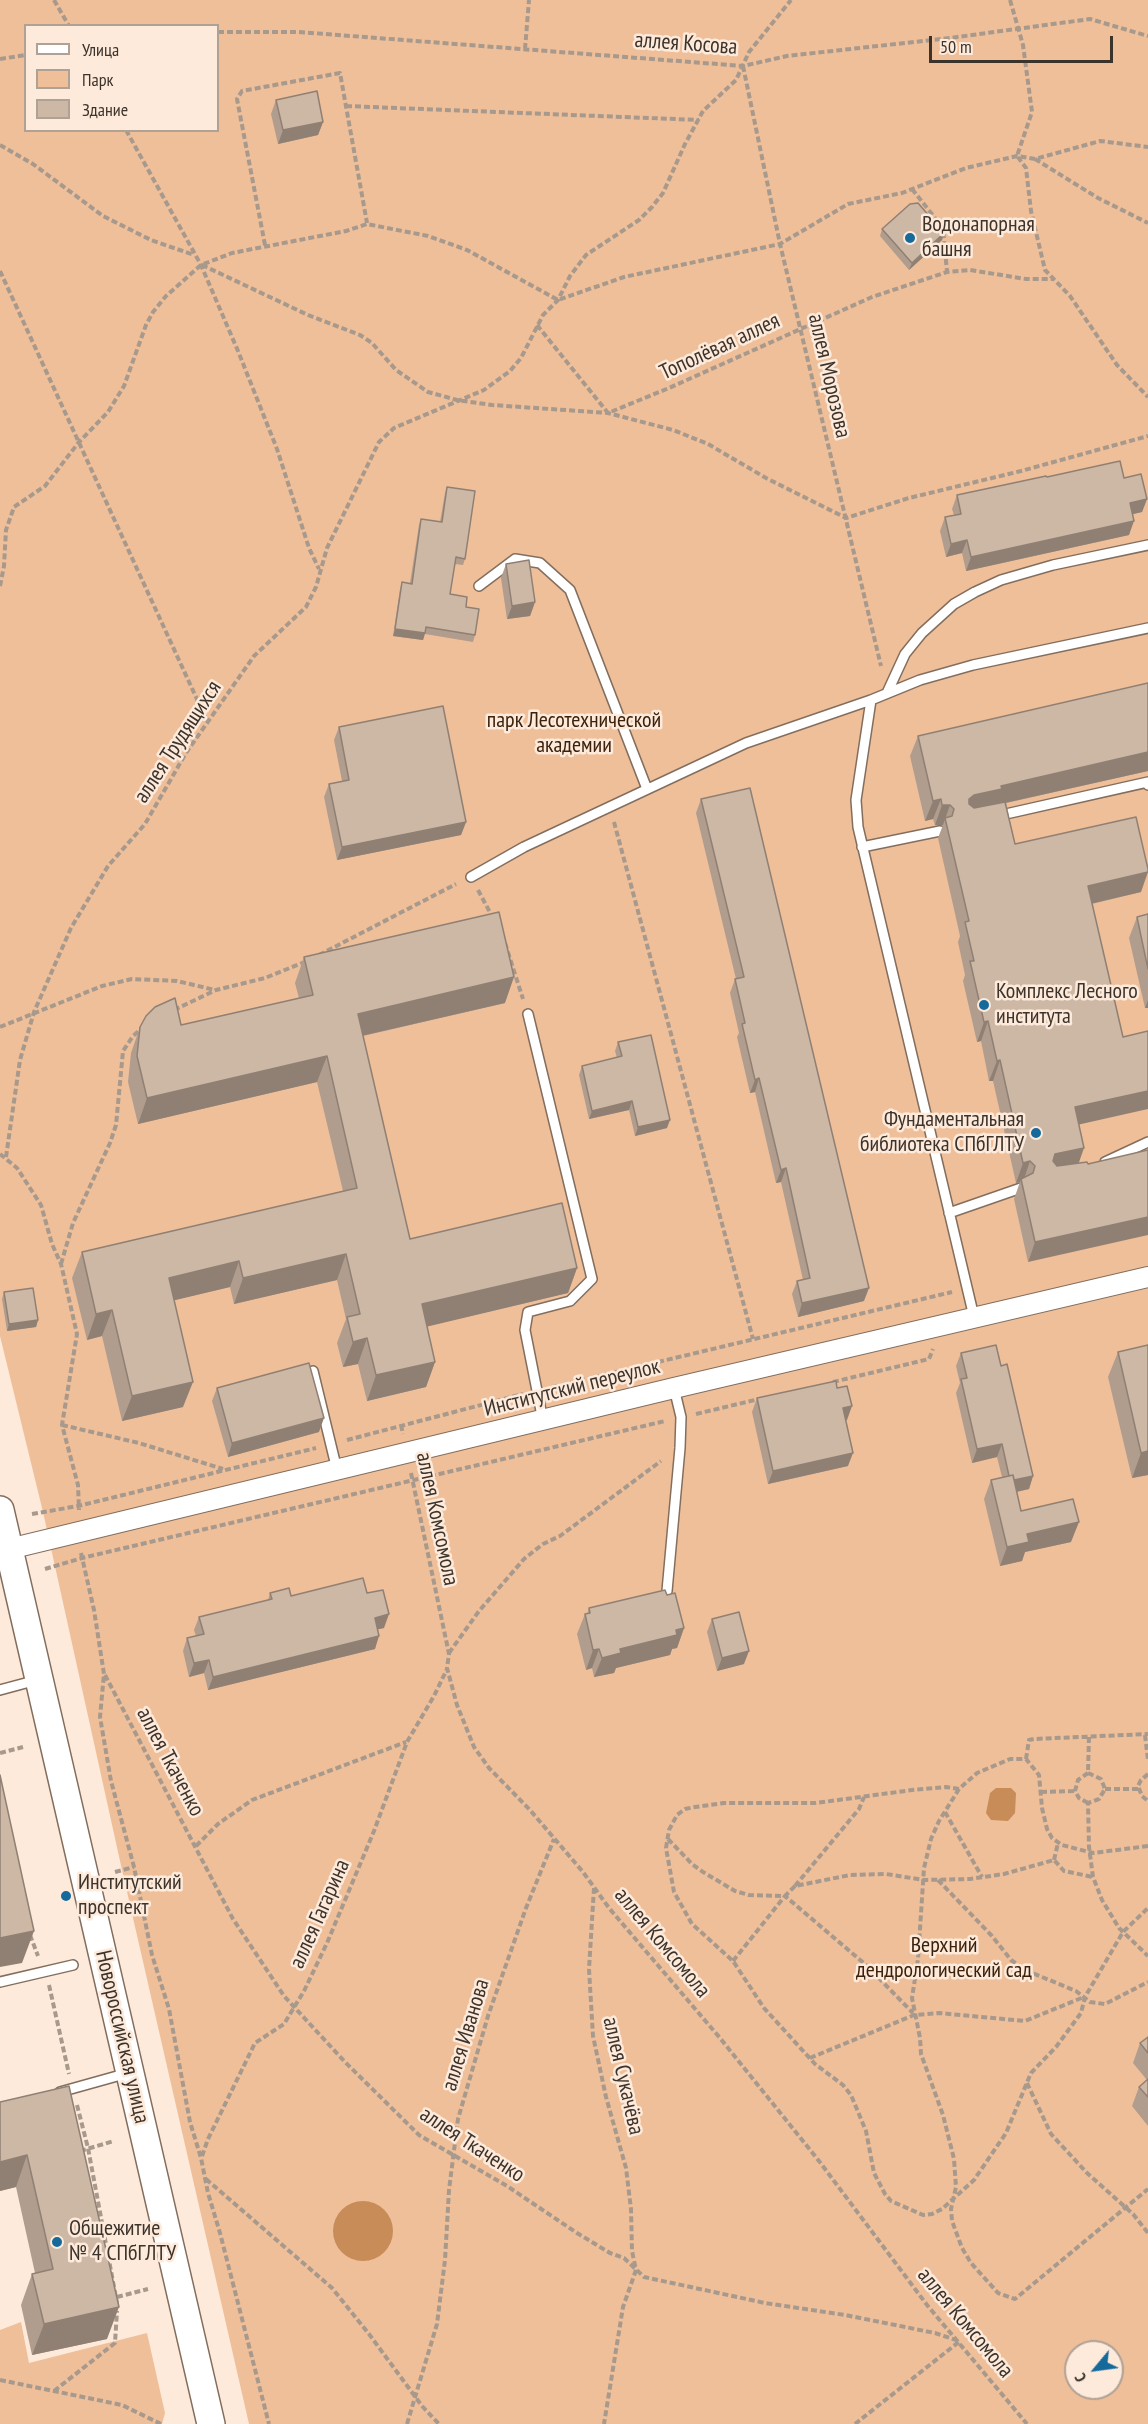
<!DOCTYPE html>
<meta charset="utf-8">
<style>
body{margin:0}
#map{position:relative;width:1148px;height:2424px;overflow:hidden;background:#fdeadb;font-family:"PT Sans Narrow",sans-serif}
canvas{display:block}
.legend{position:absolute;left:24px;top:24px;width:195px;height:108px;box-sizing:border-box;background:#fdeadb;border:2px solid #b0a195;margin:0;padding:8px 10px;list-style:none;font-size:18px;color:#3c332b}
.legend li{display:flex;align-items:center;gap:12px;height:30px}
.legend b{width:30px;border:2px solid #b0a195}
.north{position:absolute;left:1064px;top:2340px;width:60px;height:60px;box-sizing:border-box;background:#fdeadb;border:2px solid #b0a195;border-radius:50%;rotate:241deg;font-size:16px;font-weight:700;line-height:24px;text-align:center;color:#3c332b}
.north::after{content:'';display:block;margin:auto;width:21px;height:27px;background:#156a9b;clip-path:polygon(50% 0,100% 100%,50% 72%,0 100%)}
.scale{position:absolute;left:929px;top:36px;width:184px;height:27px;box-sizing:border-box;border:3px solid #3c332b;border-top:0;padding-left:8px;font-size:18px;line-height:21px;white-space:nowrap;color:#3c332b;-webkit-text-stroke:4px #fdeadb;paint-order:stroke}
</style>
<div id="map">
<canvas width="1148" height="2424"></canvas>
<ul class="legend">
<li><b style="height:8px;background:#fff"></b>Улица</li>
<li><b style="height:16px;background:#efbf99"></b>Парк</li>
<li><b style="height:16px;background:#cdb7a5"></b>Здание</li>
</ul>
<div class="north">С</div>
<div class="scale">50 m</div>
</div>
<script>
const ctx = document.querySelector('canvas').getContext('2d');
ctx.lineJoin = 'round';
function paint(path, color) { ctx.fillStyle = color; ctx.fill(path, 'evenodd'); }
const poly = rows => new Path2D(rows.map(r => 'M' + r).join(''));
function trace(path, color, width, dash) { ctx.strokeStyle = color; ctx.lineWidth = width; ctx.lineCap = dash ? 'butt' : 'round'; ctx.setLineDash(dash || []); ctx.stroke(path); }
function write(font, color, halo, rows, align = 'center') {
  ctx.font = font + ' "PT Sans Narrow",sans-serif'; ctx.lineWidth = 5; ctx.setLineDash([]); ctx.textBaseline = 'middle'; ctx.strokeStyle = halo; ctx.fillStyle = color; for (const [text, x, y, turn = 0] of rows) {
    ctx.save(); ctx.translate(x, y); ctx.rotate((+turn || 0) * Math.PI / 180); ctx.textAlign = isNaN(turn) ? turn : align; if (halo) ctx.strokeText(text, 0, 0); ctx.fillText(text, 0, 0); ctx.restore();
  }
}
paint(poly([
 [0,0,1148,0,1148,2424,249,2424,122,1870,43,1512,0,1336],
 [26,26,218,26,218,130,26,130],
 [1076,2352,1112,2352,1112,2388,1076,2388],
 [21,2322,29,2363,147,2333,165,2413,162,2424,0,2424,0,2330]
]), '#efbf99');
paint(poly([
 [996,1788,1011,1788,1016,1793,1015,1813,1008,1821,991,1820,986,1813,990,1793],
 '333 2231a30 30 0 1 1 60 0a30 30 0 1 1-60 0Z'
]), '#c88c58');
const lane = poly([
 [479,586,515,559,540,563,570,590,647,789],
 [887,693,905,654,922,633,954,604,975,592,1001,580,1053,565,1148,545],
 [997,816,1148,782,1148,785],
 [862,847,940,831],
 [471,877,524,847,746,743,871,700],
 [528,1014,592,1279,570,1301,528,1312,525,1330,543,1421],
 [1105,1162,1148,1142],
 [949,1213,1021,1188],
 [974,1317,858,827,856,800,871,700,920,680,973,665,1148,628],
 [313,1371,337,1470],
 [667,1591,680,1448,681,1417,674,1388],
 [0,1690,37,1680],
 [0,1982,73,1965],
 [60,2092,128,2073]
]);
const street = poly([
 [9,1549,674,1388,1148,1277]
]);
const secondary = poly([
 [0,1510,211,2424]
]);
trace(lane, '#836e5e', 12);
trace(street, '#836e5e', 22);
trace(secondary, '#836e5e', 30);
trace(poly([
 [54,0,69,26],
 [1010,0,1023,45,1032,112,1017,156,1026,168,1031,211,1045,270,1070,296,1117,365,1148,397],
 [218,32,299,32,743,66,787,56,950,38,1090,19,1148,36],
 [525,49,529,0],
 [0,59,26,55],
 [743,66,780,244,881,666],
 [346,106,699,120],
 [126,130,201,265,238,351,277,449,309,548,319,569],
 [0,145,33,164,103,216,151,240,194,255],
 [1035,159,1098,198,1148,223],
 [912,189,943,228,947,272],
 [265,245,237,99,242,91,340,73,367,223],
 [202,265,308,315,360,335,372,343,396,370,428,392,457,400,492,405,608,413,673,430,708,444,766,478,846,518,909,498,1021,471,1148,436],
 [0,271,207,721],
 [537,325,608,413,669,388,872,297,947,272,970,270,1026,279,1054,279],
 [0,586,4,566,6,530,14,507,45,486,79,442,108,412,124,386,146,325,153,312,166,296,201,265,232,253,346,231,367,224,428,236,467,250,558,300,624,277,780,244,848,204,902,193,966,168,1017,156,1035,159,1100,141,1148,147],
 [614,822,753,1339],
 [478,890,493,918],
 [505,943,523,999],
 [319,955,456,884],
 [174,1010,216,990,265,978,307,961],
 [0,1027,102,986,132,979,177,981,215,990],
 [0,1154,17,1168,41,1205,52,1244,61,1264,77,1334,62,1425,78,1485,79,1510],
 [6,1157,20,1060,34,1012,71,928,108,866,145,824,186,753,254,656,306,607,316,587,327,548,379,442,394,428,484,390,510,371,521,358,543,315,558,300,570,276,586,255,639,220,652,207,663,193,685,144,703,111,736,80,749,52,791,0],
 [61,1264,73,1223,110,1143,116,1125,123,1051,133,1036,141,1029],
 [833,1382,929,1359,933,1349],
 [553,1387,952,1292],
 [696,1414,759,1399],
 [62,1425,139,1443,223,1469],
 [401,1425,403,1434],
 [347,1440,523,1394],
 [411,1473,449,1654,447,1668,457,1705,474,1747,489,1768,530,1810,583,1872,609,1908,720,2038,819,2161,927,2305,1027,2424],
 [32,1514,78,1506,316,1448],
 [81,1553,94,1610,104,1674,100,1717,111,1781,134,1867,152,1955,169,2009,190,2122,201,2158,208,2193,220,2233,269,2424],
 [45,1569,82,1558,665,1421],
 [449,1653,479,1611,524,1559,543,1544,560,1536,661,1461],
 [105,1675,233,1919,284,1996,345,2062,419,2135,507,2186,577,2233,610,2253,624,2258,644,2277,765,2303,845,2315,935,2333,959,2341],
 [1145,1735,1148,1760],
 [1089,1737,1088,1773,1101,1779,1105,1789,1099,1799,1088,1803,1089,1847,1093,1877,1102,1900,1119,1928,1148,1956],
 [0,1753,23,1747],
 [1026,1759,1029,1740,1034,1739,1148,1734],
 [1148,1774,1141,1780,1138,1786,1142,1796,1148,1801],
 [959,1789,946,1787,912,1790,816,1803,724,1803,695,1807,685,1809,677,1815,669,1830,666,1848,674,1892,692,1924,733,1961,764,2008,815,2064,843,2085,851,2095,866,2131,874,2173,885,2194,891,2201,923,2215,932,2214,942,2209,974,2180,1006,2133,1031,2073,1056,2047,1081,2013,1085,1997,1123,1932,1148,1908],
 [1105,1789,1139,1789],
 [1041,1792,1075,1791],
 [1088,1803,1079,1798,1075,1791,1078,1780,1088,1773],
 [945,1812,982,1877],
 [668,1839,692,1864,703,1872,735,1891,749,1895,785,1896,795,1886,850,1875,886,1874,924,1880,970,1879,1004,1874,1054,1860,1064,1871,1093,1877],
 [196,1846,218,1824,252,1800,406,1742],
 [1148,1846,1093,1853,1062,1845,1052,1838,1047,1829,1042,1808,1039,1775,1026,1759,1010,1759,977,1773,959,1789,939,1821,931,1839,924,1868,918,1959,912,1998,920,2038,921,2054,943,2115,954,2159,956,2187,951,2209,952,2221,962,2248,971,2263,998,2293,1015,2299,1148,2189],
 [1054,1860,1058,1843],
 [115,1872,134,1867],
 [938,1880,992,1936,1011,1960,1025,1970,1076,1991,1090,2002,1105,2004,1148,1982],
 [795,1886,859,1809,864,1797],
 [594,1888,589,1969,593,2036,606,2097,626,2168,631,2209,632,2251,636,2270,623,2307,604,2424],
 [30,1935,38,1956],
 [733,1961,785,1896,866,1965,913,2013],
 [49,1985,69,2074],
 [810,2058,914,2015,939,2013,1025,2021,1084,1997],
 [1027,2083,1051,2134,1087,2173,1133,2214,1148,2233],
 [77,2105,88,2148,117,2303],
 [80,2151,114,2141],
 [202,2156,208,2139,255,2043,284,2024,304,1991,327,1943,374,1831,407,1742,434,1696,447,1669],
 [206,2179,332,2288,369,2334,422,2406,439,2424],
 [117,2297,148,2289],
 [0,2380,122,2405,161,2424],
 [54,2391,115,2343,117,2311],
 [407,2424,437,2324,445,2260,449,2190,458,2119,488,2016,526,1908,554,1839],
 [855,2424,960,2341]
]), '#a8998d', 4, [6, 3]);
trace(lane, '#fff', 9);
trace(street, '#fff', 20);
trace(secondary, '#fff', 27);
paint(poly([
 [276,100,323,122,318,135,278,144,271,114],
 [882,229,944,233,942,240,909,270,880,236],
 [1047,477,1124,478,1147,499,1142,512,1132,514,1129,535,966,571,962,553,946,557,940,531,945,517,954,515,952,509,957,495],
 [447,487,465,559,463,565,455,564,450,594,466,607,475,635,473,642,425,634,423,640,393,636,400,589,402,582,410,583,419,525,421,519,440,522,445,493],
 [506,564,535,602,530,616,507,619,501,578],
 [339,727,466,822,461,835,337,860,324,797,329,784,342,781,334,740],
 [918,736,1148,771,1006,803,1015,844,1141,892,1092,904,1079,1125,1028,1262,1014,1199,1020,1182,1016,1183,993,1081,989,1081,981,1041,977,1042,963,981,965,975,958,942,960,936,938,838,943,825,935,825,933,819,925,821,910,756],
 [701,799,864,1301,798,1317,792,1294,797,1281,803,1280,781,1182,776,1183,755,1092,750,1093,737,1037,739,1033,730,993,735,979,736,979,696,813],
 [1148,914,1148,1008,1145,1008,1129,938,1137,917],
 [304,957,505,1003,363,1036,410,1239,577,1268,568,1293,427,1326,435,1362,426,1387,367,1401,358,1364,343,1367,337,1343,346,1319,337,1280,234,1304,230,1287,174,1300,183,1407,122,1421,102,1336,87,1340,72,1278,82,1252,343,1191,317,1082,138,1124,128,1082,131,1053,140,1027,181,1025,299,998,295,983],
 [618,1042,667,1128,635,1136,629,1110,589,1119,579,1075,582,1066,617,1058,615,1051],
 [4,1292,38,1320,36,1327,7,1331,2,1299],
 [1118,1352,1148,1475,1132,1478,1108,1377],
 [961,1353,1001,1366,1033,1476,1029,1489,1017,1492,1021,1511,1071,1542,1025,1552,1022,1561,1000,1566,984,1499,991,1480,1002,1477,997,1457,972,1463,956,1393,960,1383,956,1366],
 [217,1388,319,1432,228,1457,212,1401],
 [757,1398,847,1420,846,1420,848,1466,768,1484,752,1412],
 [270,1593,291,1596,367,1593,384,1628,378,1629,375,1649,208,1690,204,1673,189,1677,183,1651,187,1638,196,1636,194,1630,199,1617,268,1600],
 [667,1595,684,1628,677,1648,672,1649,670,1655,616,1668,614,1673,594,1677,592,1668,586,1670,577,1634,585,1614,587,1614,589,1608],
 [712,1619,744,1664,717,1671,707,1632],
 [1148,2037,1148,2126,1132,2106,1139,2087,1147,2080,1133,2063,1140,2043],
 [69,2086,107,2339,32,2355,21,2305,32,2274,35,2273,16,2187,0,2191]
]), '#b09d8e');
paint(poly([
 [323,122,318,135,278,144,283,130],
 [944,233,942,240,909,270,912,263],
 [1147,499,1142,512,1125,516,1130,503],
 [1134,521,1129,535,966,571,971,557],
 [967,540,962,553,946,557,951,544],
 [535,602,530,616,507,619,512,606],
 [395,629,425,633,423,640,393,636],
 [1148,752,1148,771,996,805,967,815,969,799,974,795,1001,786],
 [941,799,933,819,925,821,933,801],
 [942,805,950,805,943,825,935,825],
 [466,822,461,835,337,860,342,847],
 [1148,872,1141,892,1081,906,1088,886],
 [514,977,505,1003,348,1039,358,1014],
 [1148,1000,1148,1008,1145,1008],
 [988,1021,981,1041,977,1042,984,1022],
 [327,1056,317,1082,138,1124,147,1098],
 [1000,1060,993,1081,989,1081,997,1061],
 [759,1078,755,1092,750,1093,755,1080],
 [1148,1091,1148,1109,1068,1127,1075,1107],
 [632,1101,629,1110,589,1119,592,1111],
 [670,1120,667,1128,635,1136,638,1127],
 [1084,1148,1077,1168,1045,1181,1055,1154],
 [1030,1161,1023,1182,1021,1179,1020,1182,1016,1183,1023,1163],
 [786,1168,781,1182,776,1183,781,1170],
 [1148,1217,1148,1235,1028,1262,1035,1242],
 [346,1254,337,1280,234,1304,243,1278],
 [239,1261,230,1287,159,1304,169,1278],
 [577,1268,568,1293,413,1330,422,1304],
 [869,1288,864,1301,798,1317,802,1303],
 [112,1310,102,1336,87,1340,96,1314],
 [38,1320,36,1327,7,1331,9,1324],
 [367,1338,358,1364,343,1367,353,1342],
 [435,1362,426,1387,367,1401,376,1375],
 [193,1382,183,1407,122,1421,132,1396],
 [852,1406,847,1420,838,1422,843,1408],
 [324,1418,319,1432,228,1457,232,1443],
 [1002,1444,997,1457,972,1463,977,1449],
 [1148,1451,1148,1475,1132,1478,1141,1453],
 [853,1453,848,1466,768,1484,773,1471],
 [1033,1476,1029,1489,1006,1494,1010,1481],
 [1079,1522,1071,1542,1025,1552,1022,1561,1000,1566,1007,1547,1027,1534],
 [389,1614,384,1628,370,1631,375,1618],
 [684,1628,677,1648,672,1649,670,1655,616,1668,614,1673,594,1677,602,1658,620,1649],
 [379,1636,375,1649,208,1690,213,1677],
 [599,1649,592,1668,586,1670,593,1650],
 [749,1651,744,1664,717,1671,722,1658],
 [209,1660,204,1673,189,1677,194,1663],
 [34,1931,22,1963,0,1967,0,1938],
 [27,2155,16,2187,0,2191,0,2162],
 [119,2307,107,2339,32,2355,44,2324]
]), '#908074');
const building = poly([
 [317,91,323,122,283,130,276,100,317,91],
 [918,203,944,233,912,263,882,229,910,204,918,203],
 [1120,461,1124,478,1141,474,1147,499,1130,503,1134,521,971,557,967,540,951,544,945,517,961,514,957,495,1046,476,1047,477,1120,461],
 [447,487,475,491,465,559,456,557,450,594,467,597,466,607,479,609,475,635,426,627,425,633,395,629,402,582,412,584,421,519,442,522,447,487],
 [529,560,535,602,512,606,506,564,529,560],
 [1148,683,1148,752,1001,786,1002,789,974,795,969,799,969,804,974,808,1005,802,1015,844,1136,817,1148,869,1148,872,1088,886,1123,1037,1148,1031,1148,1091,1075,1107,1084,1148,1055,1154,1053,1161,1057,1166,1087,1162,1088,1164,1148,1150,1148,1217,1035,1242,1021,1179,1033,1173,1035,1166,1030,1161,1023,1163,1000,1060,997,1061,988,1021,984,1022,970,961,974,961,965,922,969,921,945,818,952,816,954,809,950,805,942,805,941,799,933,801,918,736,1148,683],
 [443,706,466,822,342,847,329,784,349,780,339,727,443,706],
 [750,788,869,1288,802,1303,797,1281,810,1278,786,1168,781,1170,759,1078,755,1080,742,1024,745,1023,735,979,744,977,701,799,750,788],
 [499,912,514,977,358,1014,410,1239,562,1203,577,1268,422,1304,435,1362,376,1375,367,1338,353,1342,347,1317,360,1314,346,1254,243,1278,239,1261,169,1278,193,1382,132,1396,112,1310,96,1314,82,1252,357,1188,327,1056,147,1098,137,1056,140,1027,146,1016,155,1007,175,998,181,1025,313,995,304,957,499,912],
 [1148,914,1148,969,1137,917,1148,914],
 [651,1035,670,1120,638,1127,632,1101,592,1111,582,1066,622,1056,618,1042,651,1035],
 [33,1288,38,1320,9,1324,4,1292,33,1288],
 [996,1345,1001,1366,1007,1364,1033,1476,1014,1480,1013,1475,1009,1476,1002,1444,977,1449,961,1379,967,1378,961,1353,996,1345],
 [1148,1345,1148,1451,1141,1453,1118,1352,1148,1345],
 [309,1363,324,1418,232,1443,217,1388,309,1363],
 [836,1381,837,1388,847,1386,852,1406,843,1408,853,1453,773,1471,757,1398,836,1381],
 [1013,1475,1021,1511,1073,1499,1079,1522,1027,1534,1029,1542,1007,1547,991,1480,1013,1475],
 [363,1578,367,1593,383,1590,389,1614,375,1618,379,1636,213,1677,209,1660,194,1663,187,1638,204,1634,199,1617,272,1599,270,1593,289,1588,291,1596,363,1578],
 [665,1590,667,1595,675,1593,684,1628,676,1630,677,1635,620,1649,621,1653,602,1658,599,1649,593,1650,585,1614,590,1613,589,1608,665,1590],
 [739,1612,749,1651,722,1658,712,1619,739,1612],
 [0,1775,34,1931,0,1938,0,1775],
 [1148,2037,1148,2053,1140,2043,1148,2037],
 [1148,2079,1148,2097,1139,2087,1148,2079],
 [69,2086,119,2307,44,2324,32,2274,53,2269,27,2155,0,2162,0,2102,69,2086]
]);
paint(building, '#cdb7a5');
trace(building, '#908074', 1.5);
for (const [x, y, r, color] of [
 [910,238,6,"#156a9b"],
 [984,1005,6,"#156a9b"],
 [1036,1133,6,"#156a9b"],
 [66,1896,6,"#156a9b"],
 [57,2242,6,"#156a9b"]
]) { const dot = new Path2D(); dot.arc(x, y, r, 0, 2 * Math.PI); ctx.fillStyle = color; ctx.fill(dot); trace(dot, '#fdeadb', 2); }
write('22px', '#3c332b', '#fdeadb', [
 ["аллея Косова",686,44,4],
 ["Тополёвая аллея",720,347,-25],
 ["аллея Морозова",829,376,77],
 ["аллея Трудящихся",178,742,-57],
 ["Институтский переулок",572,1388,-14],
 ["аллея Комсомола",437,1519,78],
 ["аллея Ткаченко",170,1762,62],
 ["аллея Гагарина",320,1914,-66],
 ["аллея Комсомола",662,1943,50],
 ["аллея Иванова",466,2035,-73],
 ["Новороссийская улица",122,2037,77],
 ["аллея Сукачёва",623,2076,77],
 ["аллея Ткаченко",472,2145,33],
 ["аллея Комсомола",965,2323,50]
]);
write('22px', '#3c332b', '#fdeadb', [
 ["Водонапорная",922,225],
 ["башня",922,250],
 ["Комплекс Лесного",996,992],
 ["института",996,1017],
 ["Фундаментальная",1024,1120,"right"],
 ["библиотека СПбГЛТУ",1024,1145,"right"],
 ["Институтский",78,1883],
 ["проспект",78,1908],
 ["Общежитие",69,2229],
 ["№ 4 СПбГЛТУ",69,2254]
], 'left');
write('22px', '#3c220b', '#fdeadb', [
 ["парк Лесотехнической",574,721],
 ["академии",574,746],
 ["Верхний",944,1946],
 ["дендрологический сад",944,1971]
]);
</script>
